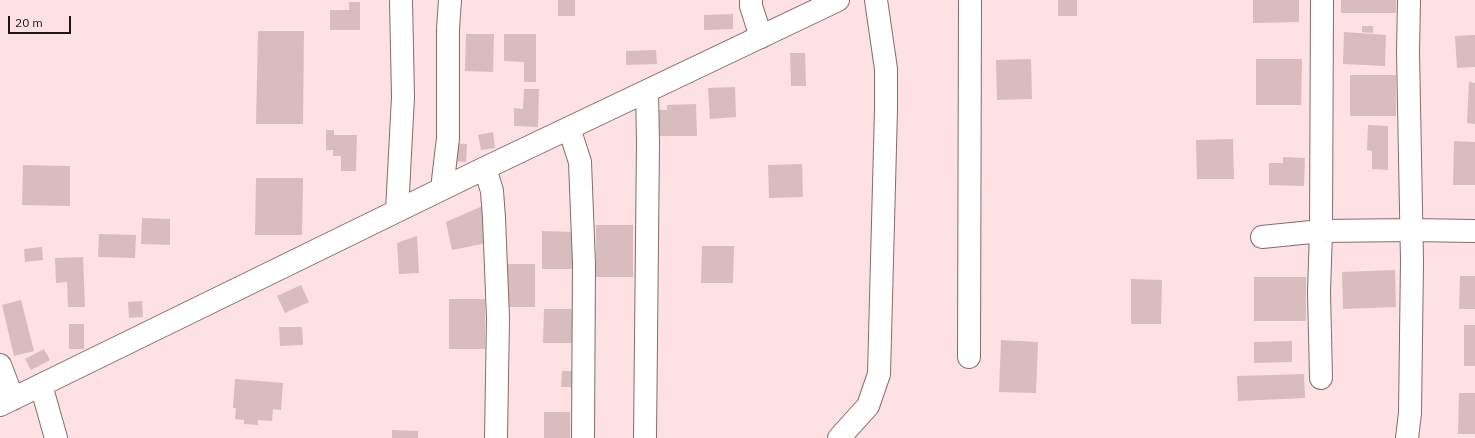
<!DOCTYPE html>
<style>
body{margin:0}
#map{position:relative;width:1475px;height:438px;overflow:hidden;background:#fee1e5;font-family:"IBM Plex Sans",sans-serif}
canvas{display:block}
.scale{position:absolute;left:8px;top:16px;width:63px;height:18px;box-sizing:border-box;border:2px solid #1f1516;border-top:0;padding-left:5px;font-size:12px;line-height:14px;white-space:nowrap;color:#1f1516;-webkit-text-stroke:3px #fee1e5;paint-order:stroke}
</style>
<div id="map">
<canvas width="1475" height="438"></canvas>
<div class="scale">20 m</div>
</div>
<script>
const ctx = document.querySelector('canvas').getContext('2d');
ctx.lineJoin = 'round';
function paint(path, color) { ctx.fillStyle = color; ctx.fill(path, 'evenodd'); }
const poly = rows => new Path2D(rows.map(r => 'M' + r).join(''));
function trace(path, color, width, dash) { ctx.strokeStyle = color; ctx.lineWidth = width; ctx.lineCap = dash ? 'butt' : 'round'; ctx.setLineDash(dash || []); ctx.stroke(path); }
paint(poly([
 [558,0,575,0,575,16,558,16],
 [1058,0,1077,0,1077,16,1058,16],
 [1253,0,1299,0,1299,22,1253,23],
 [1341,0,1396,0,1396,13,1341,13],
 [349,2,360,2,360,30,330,30,330,10,349,10],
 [733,14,733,29,704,30,704,15],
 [1362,26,1373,26,1373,33,1362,32],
 [258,31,304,31,303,124,256,124],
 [1344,32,1386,35,1385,66,1343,64],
 [466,34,494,34,493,72,465,71],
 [504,34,536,34,536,82,524,82,524,62,504,61],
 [1475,35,1475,67,1457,68,1455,36],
 [656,50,657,64,626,65,626,51],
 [790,53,805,53,806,86,791,86],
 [1031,59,1032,99,997,100,996,60],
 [1256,59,1302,59,1301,105,1256,105],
 [1350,75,1396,75,1396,116,1350,116],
 [1469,82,1475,83,1475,124,1467,123],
 [735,87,736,117,710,119,708,88],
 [524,89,539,89,538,127,514,126,514,108,523,109],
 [696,104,697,136,654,136,654,110,667,110,667,105],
 [1368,125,1388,126,1388,170,1372,169,1372,151,1367,150],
 [326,130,334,130,334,135,357,135,356,171,341,171,341,156,333,156,333,150,326,150],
 [493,132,495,148,481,150,478,135],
 [1233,139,1234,179,1197,179,1196,140],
 [1454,141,1475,142,1475,185,1453,185],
 [452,143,467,144,466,162,452,161],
 [1283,157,1305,158,1304,186,1269,185,1269,163,1283,163],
 [802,164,803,197,769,198,768,165],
 [23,165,70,166,70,206,22,205],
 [256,178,303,178,302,235,255,235],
 [485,205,487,243,452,250,446,222],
 [142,218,170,219,170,245,141,244],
 [596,225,633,225,633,277,596,277],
 [542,231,574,232,574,269,542,269],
 [99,234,136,235,135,258,98,257],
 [417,236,419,273,399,274,397,243],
 [702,246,734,246,733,283,701,283],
 [42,247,43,260,25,262,24,249],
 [83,257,85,307,68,307,67,282,56,283,55,258],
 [502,264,535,264,535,307,502,307],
 [1395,270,1396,307,1343,309,1342,272],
 [1460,276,1475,276,1475,309,1459,309],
 [1254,277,1306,277,1306,321,1254,321],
 [1131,279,1162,280,1161,324,1131,324],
 [301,285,309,302,285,313,277,296],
 [449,299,485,299,485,349,449,349],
 [21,300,34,351,14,356,2,305],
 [142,301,143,317,129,318,128,302],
 [544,309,574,309,574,343,543,343],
 [69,324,84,324,84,349,69,349],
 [1464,325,1475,325,1475,366,1464,366],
 [279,327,302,327,303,345,280,346],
 [1001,340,1038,342,1036,393,999,392],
 [1292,341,1292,362,1254,363,1254,342],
 [44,349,50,360,31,370,25,359],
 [562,371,574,371,574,387,561,387],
 [1304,374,1305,398,1238,401,1237,376],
 [235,379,283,383,281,410,273,409,272,421,258,420,258,425,244,424,244,420,235,419,236,408,233,408],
 [1459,393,1475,393,1475,434,1458,434],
 [544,412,570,412,570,438,544,438],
 [392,430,418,431,418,438,392,438]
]), '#d8bcbf');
const minor = poly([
 [751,0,751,6,761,37],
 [569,128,580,162,584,264,583,438],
 [485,168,492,191,494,218,498,318,496,438],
 [442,189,448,138,448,29,450,0],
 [397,211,403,97,401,0],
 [1262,237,1321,231,1411,230,1475,231],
 [969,357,970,0],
 [0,365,13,399],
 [1321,378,1319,292,1321,231,1322,0],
 [41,385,56,438],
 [0,405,485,168,838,0],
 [645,438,648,142,647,91],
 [839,438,868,406,879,374,886,109,886,69,876,0],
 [1407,438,1410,413,1412,261,1408,52,1409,0]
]);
trace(minor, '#846b6e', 24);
trace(minor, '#fff', 22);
</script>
